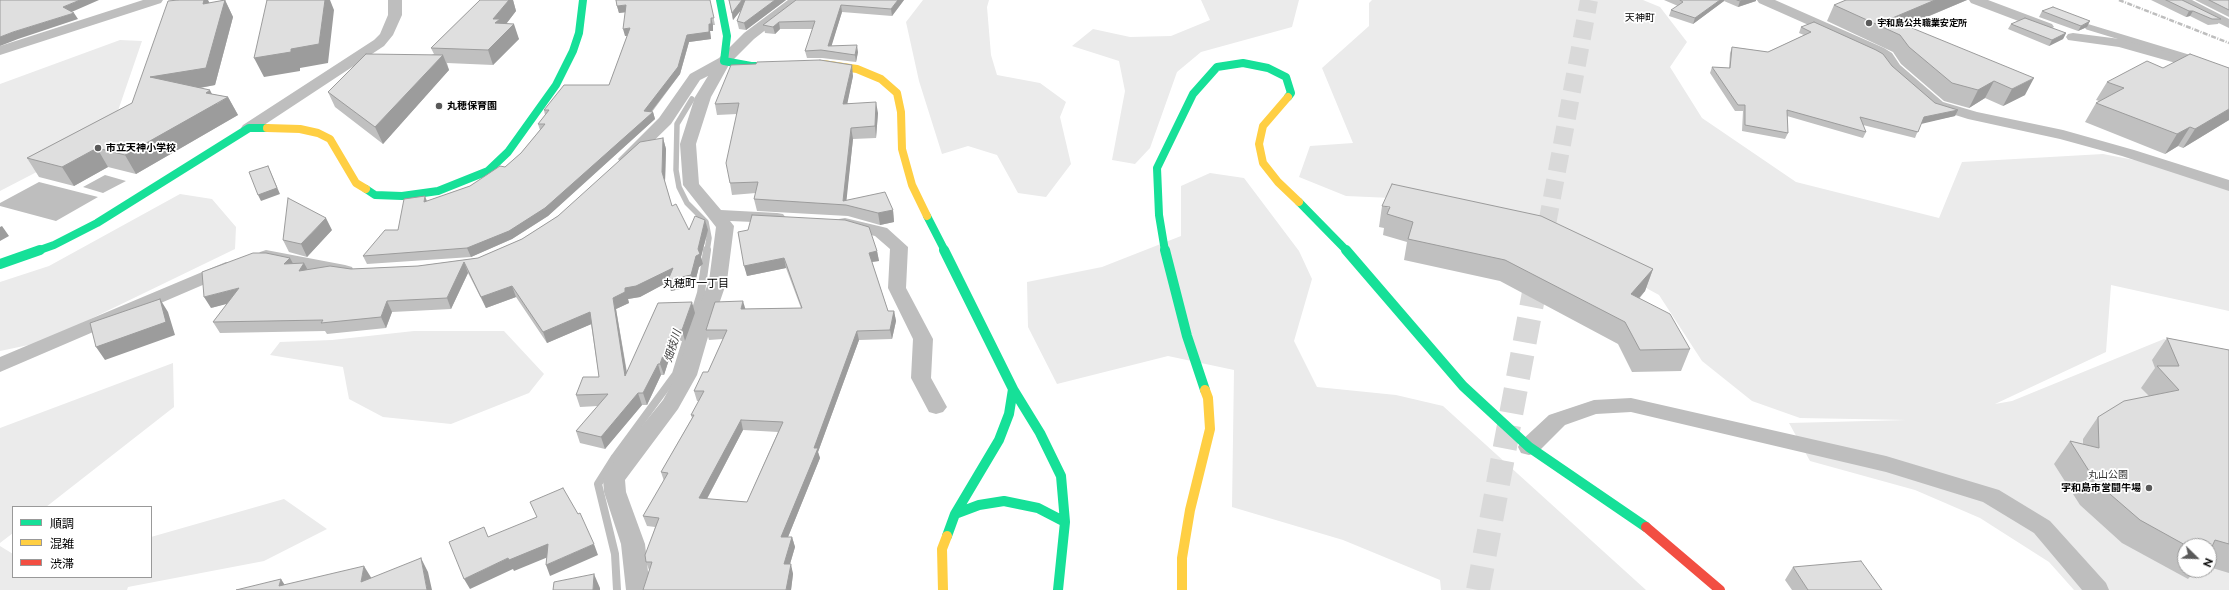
<!DOCTYPE html>
<meta charset="utf-8">
<style>
body{margin:0}
#map{position:relative;width:2229px;height:590px;overflow:hidden;background:#fff;font-family:Raleway,"Noto Sans JP",sans-serif}
canvas{display:block}
.legend{position:absolute;left:12px;top:506px;width:140px;height:72px;box-sizing:border-box;background:#fff;border:1px solid #999;margin:0;padding:5px 7px;list-style:none;font-size:12px;color:#000}
.legend li{display:flex;align-items:center;gap:8px;height:20px}
.legend b{width:20px;border:1px solid #999}
.north{position:absolute;left:2177px;top:538px;width:40px;height:40px;box-sizing:border-box;background:#fff;border:1px solid #999;border-radius:50%;rotate:113deg;font-size:11px;font-weight:700;line-height:16px;text-align:center;color:#000}
.north::after{content:'';display:block;margin:auto;width:14px;height:18px;background:#595959;clip-path:polygon(50% 0,100% 100%,50% 72%,0 100%)}
</style>
<div id="map">
<canvas width="2229" height="590"></canvas>
<ul class="legend">
<li><b style="height:5px;background:#16e098"></b>順調</li>
<li><b style="height:5px;background:#ffcf43"></b>混雑</li>
<li><b style="height:5px;background:#f24e42"></b>渋滞</li>
</ul>
<div class="north">N</div>
</div>
<script>
const ctx = document.querySelector('canvas').getContext('2d');
ctx.lineJoin = 'round';
function paint(path, color) { ctx.fillStyle = color; ctx.fill(path, 'evenodd'); }
const poly = rows => new Path2D(rows.map(r => 'M' + r).join(''));
function trace(path, color, width, dash) { ctx.strokeStyle = color; ctx.lineWidth = width; ctx.lineCap = dash ? 'butt' : 'round'; ctx.setLineDash(dash || []); ctx.stroke(path); }
function write(font, color, halo, rows, align = 'center') {
  ctx.font = font + ' Raleway,"Noto Sans JP",sans-serif'; ctx.lineWidth = 3.5; ctx.setLineDash([]); ctx.textBaseline = 'middle'; ctx.strokeStyle = halo; ctx.fillStyle = color; for (const [text, x, y, turn = 0] of rows) {
    ctx.save(); ctx.translate(x, y); ctx.rotate((+turn || 0) * Math.PI / 180); ctx.textAlign = isNaN(turn) ? turn : align; if (halo) ctx.strokeText(text, 0, 0); ctx.fillText(text, 0, 0); ctx.restore();
  }
}
paint(poly([
 [923,0,989,0,987,7,991,55,997,75,1040,83,1066,102,1060,117,1071,164,1046,197,1018,193,997,155,968,146,942,154,919,81,906,22],
 [1201,0,1299,0,1292,27,1201,52,1177,72,1150,148,1135,164,1112,160,1125,91,1119,61,1072,46,1093,29,1130,37,1171,36,1210,20],
 [1372,0,1643,0,1660,7,1687,42,1670,67,1702,118,1796,182,1939,218,1962,162,2103,154,2192,171,2229,188,2229,311,2111,285,2106,352,1995,404,2012,401,2164,339,2229,362,2229,590,2074,590,2049,562,1980,518,1915,490,1810,461,1789,423,1907,420,1800,418,1752,401,1702,361,1659,295,1604,265,1437,200,1346,196,1299,177,1310,146,1353,143,1322,68,1369,26,1369,3],
 [2185,546,2209,546,2209,570,2185,570],
 [120,40,142,41,110,134,0,191,0,84],
 [1210,173,1244,178,1299,251,1312,279,1294,341,1317,387,1396,395,1443,406,1646,590,1441,590,1440,580,1343,540,1232,507,1234,370,1168,356,1057,384,1028,327,1027,282,1102,267,1181,236,1181,186],
 [180,194,212,199,236,227,235,249,43,342,0,351,0,282,49,266],
 [414,331,504,331,544,374,529,393,451,424,383,417,349,399,343,367,270,355,280,342,332,340],
 [173,363,174,407,46,507,13,507,13,533,0,543,0,428],
 [284,499,327,529,264,561,128,587,127,590,0,590,0,546,13,554,13,577,151,577,151,537]
]), '#ebebeb');
paint(poly([
 [105,175,126,181,103,193,83,187],
 [39,182,98,197,56,221,0,206,0,203]
]), '#bebebe');
trace(poly([
 [2088,27,2187,57],
 [692,99,677,124,676,170,679,187,687,203,706,222,709,238,707,251]
]), '#bebebe', 5.5);
trace(poly([
 [617,590,615,554,598,484,615,457,676,374,701,293,707,250]
]), '#bebebe', 8);
trace(poly([
 [1542,251,1589,0]
]), '#d9d9d9', 18, [18, 9]);
trace(poly([
 [1478,590,1542,250]
]), '#d9d9d9', 24, [24, 12]);
paint(poly([
 [143,0,163,0,161,3,0,55,0,46,143,0],
 [388,0,402,0,402,15,393,35,384,46,255,131,243,131,241,128,243,125,374,40,380,34,388,15,388,0],
 [788,0,804,0,754,39,730,63,711,97,696,144,699,184,721,210,777,213,783,214,786,218,783,222,777,223,730,221,734,226,727,281,710,330,697,375,678,409,625,480,626,492,645,544,650,590,626,590,621,544,604,492,603,479,619,454,663,400,677,375,690,330,709,281,716,227,683,185,680,144,695,97,708,76,700,80,671,124,632,162,620,162,618,159,659,118,690,74,719,58,744,33,788,0],
 [1757,0,1775,0,1884,48,1892,53,1900,65,1943,102,1977,112,2063,130,2134,150,2229,180,2229,191,2122,156,2060,139,1968,119,1933,108,1890,71,1882,59,1874,54,1759,3,1757,0],
 [1969,0,1988,0,2052,24,2054,27,2047,31,2042,30,1971,3,1969,0],
 [2175,0,2192,0,2229,19,2229,28,2177,3,2175,0],
 [2073,33,2120,39,2229,69,2229,78,2119,47,2068,40,2066,37,2068,34,2073,33],
 [845,218,887,228,908,247,906,288,933,339,931,378,947,407,943,412,936,414,929,412,911,378,913,339,888,288,890,249,875,236,839,227,836,223,839,219,845,218],
 [266,250,345,265,352,267,354,271,352,275,345,277,260,260,257,256,260,252,266,250],
 [226,262,233,264,235,268,233,272,0,372,0,357,226,262],
 [1631,398,1886,456,1999,490,2050,521,2106,583,2109,590,2082,590,2034,533,1983,502,1886,472,1631,412,1596,414,1565,425,1537,453,1529,455,1521,453,1518,447,1521,441,1549,415,1594,400,1631,398]
]), '#bebebe');
trace(poly([
 [720,0,727,36,724,61,751,66,768,66],
 [366,189,375,195,402,196,438,191,488,171,508,152,556,85,573,51,579,33,583,0],
 [1299,202,1347,251],
 [927,216,945,251],
 [37,251,54,245,97,223,249,128,267,128],
 [1165,251,1159,215,1157,168,1193,94,1217,67,1243,63,1268,68,1286,77,1291,93,1288,97]
]), '#16e098', 8);
trace(poly([
 [944,250,1013,389,1009,414,999,440,955,514,947,536],
 [1165,250,1187,336,1205,390],
 [1346,250,1463,386,1529,447,1646,527],
 [0,264,40,250],
 [1013,389,1040,433,1061,476,1065,522,1058,590],
 [955,514,979,505,1004,501,1038,508,1065,522]
]), '#16e098', 10);
trace(poly([
 [823,64,857,69,881,79,897,93,901,112,902,149,912,185,927,216],
 [1288,97,1263,126,1259,144,1263,163,1278,182,1299,202],
 [267,128,300,129,318,133,330,139,356,183,366,189]
]), '#ffcf43', 8);
trace(poly([
 [943,590,942,549,947,536],
 [1182,590,1182,558,1190,510,1210,429,1208,398,1205,390]
]), '#ffcf43', 10);
trace(poly([
 [1646,527,1720,590]
]), '#f24e42', 10);
trace(poly([
 [2119,0,2229,43]
]), '#bebebe', 2.5, [5, 1.5, 1, 1.5]);
paint(poly([
 [178,0,208,0,209,3,225,0,233,17,215,85,200,88,212,94,228,97,238,115,136,174,108,167,74,186,39,177,27,158,132,103],
 [480,0,513,0,516,11,506,24,519,39,493,65,447,63,449,70,383,144,335,107,328,92,434,54,431,48],
 [710,0,715,25,713,25,713,31,710,31,711,39,689,42,680,74,652,112,653,112,655,119,548,216,512,239,471,257,367,264,363,256,398,230,427,201,470,186,505,167,521,153,540,130,538,124,545,115,544,110,609,85,627,36,625,36,625,12,619,13,617,6],
 [729,0,786,0,746,30,739,29,737,21,742,9,733,20],
 [796,0,904,0,892,16,842,12,831,46,858,52,856,62,822,58,807,58,805,51,813,29,780,29,775,34,765,33,763,25],
 [1664,0,1756,0,1756,1,1738,7,1724,1,1693,24,1669,16,1671,10,1678,6],
 [1967,0,1906,26,2025,95,2003,106,1985,98,1969,108,1944,101,1901,64,1893,52,1827,21,1834,5],
 [2151,0,2182,0,2221,19,2218,24,2208,25,2190,16,2186,17],
 [2195,0,2229,0,2229,17],
 [2042,11,2087,27,2078,31,2039,17],
 [2011,24,2066,33,2063,39,2049,46,2008,29],
 [1801,27,1892,66,1935,103,1958,110,1955,116,1921,123,1915,138,1863,125,1866,132,1863,138,1787,116,1788,133,1785,139,1742,131,1743,111,1735,111,1710,73,1712,67,1729,68,1730,53,1732,47,1768,52,1804,35,1799,33],
 [853,76,847,103,878,113,876,138,853,139,846,200,893,210,894,222,880,225,848,216,757,211,754,199,756,193,732,195,730,183,737,114,717,115,715,104],
 [2107,82,2229,120,2183,148,2178,146,2165,154,2085,122,2096,103,2099,101,2096,100],
 [663,138,666,149,665,182,672,206,689,230,705,220,708,230,701,257,703,264,699,267,694,286,671,291,668,282,640,297,628,299,629,303,616,309,627,372,658,303,695,313,685,341,675,341,664,375,661,375,647,405,642,405,605,449,580,443,576,431,598,406,580,407,576,395,599,377,591,324,547,343,516,297,486,308,468,273,451,309,392,312,386,328,327,334,325,331,220,333,213,322,228,303,211,308,293,264,304,263,307,269,351,269,418,266,478,258,522,239,558,216],
 [1382,206,1653,269,1645,291,1639,299,1690,349,1681,371,1632,372,1618,344,1500,281,1404,260,1407,242,1383,235,1384,228,1379,227],
 [332,230,307,257,289,252,283,240],
 [738,232,877,251,879,261,872,262,888,311,894,311,896,321,892,339,859,340,818,452,820,458,788,537,792,537,795,547,790,564,793,574,791,590,643,590,649,570,646,562,655,527,647,526,643,516,664,481,661,472,692,418,691,415,699,401,697,401,694,391,708,372,723,339,709,340,706,330,745,309,801,308,786,268,747,276],
 [743,430,778,432,747,502,707,499],
 [2167,338,2229,350,2229,573,2209,567,2209,546,2185,546,2185,570,2196,570,2188,579,2122,543,2080,505,2054,464,2070,441,2083,444,2083,439,2098,417,2149,396,2141,388,2155,368,2152,360],
 [1793,567,1882,590,1792,590,1785,580]
]), '#c0c0c0');
paint(poly([
 [80,0,99,0,67,14,63,7],
 [204,0,208,0,214,12,203,4],
 [225,0,233,17,215,85,160,95,150,77],
 [325,0,330,0,334,10,328,63,300,68,300,71,264,77,254,58,291,49],
 [509,0,513,0,516,11,503,28,514,24,519,39,493,65,488,50,493,19],
 [742,0,749,0,733,20,732,13],
 [775,0,786,0,746,30,744,23],
 [898,0,904,0,892,16,891,9],
 [1720,0,1724,0,1724,1,1693,24,1695,18],
 [1744,0,1756,0,1756,1,1738,7,1740,1],
 [1935,0,1967,0,1893,31,1890,19],
 [626,5,628,12,619,13,617,6],
 [841,5,842,12,830,51,828,46],
 [2189,11,2193,11,2190,16,2186,17],
 [74,13,78,19,18,39,0,46,0,37,13,32],
 [711,18,713,25,713,31,710,31,711,39,689,42,680,74,647,117,653,112,655,119,548,216,512,239,471,257,467,248,644,111,687,35,709,24],
 [2090,21,2087,27,2078,31,2081,26],
 [779,22,780,29,775,34,773,27],
 [630,28,632,35,625,36,623,29],
 [2066,33,2063,39,2049,46,2052,40],
 [857,45,858,52,856,62,855,55],
 [443,55,449,70,383,144,375,127],
 [852,65,853,76,845,115,843,104],
 [2034,78,2025,95,2003,106,2012,89],
 [1994,81,1985,98,1969,108,1978,90],
 [210,90,217,104,228,97,238,115,136,174,125,155,206,93],
 [876,102,878,113,876,138,875,126],
 [2229,109,2229,120,2183,148,2195,129],
 [1958,110,1955,116,1921,124,1924,117],
 [2190,127,2178,146,2165,154,2177,134],
 [851,128,853,139,846,205,843,201],
 [663,138,666,149,665,182,662,172],
 [97,148,108,167,74,186,62,167],
 [268,166,280,194,261,201,258,195],
 [425,196,428,204,424,202],
 [893,210,894,222,880,225,878,213],
 [326,218,332,230,307,257,301,244],
 [705,220,708,230,701,257,703,264,699,267,694,286,671,291,668,282,640,297,628,299,629,303,616,309,629,387,625,376,613,298,625,288,698,249],
 [2,226,9,236,0,241,0,227],
 [877,251,879,261,871,262,869,253],
 [290,258,296,269,284,264],
 [784,258,786,268,747,276,744,266],
 [464,262,468,273,451,309,447,298],
 [304,263,310,274,299,271],
 [1653,269,1645,291,1623,316,1631,294],
 [512,286,516,297,486,308,481,297],
 [239,288,246,299,211,308,204,297],
 [160,299,168,312,175,335,105,360,96,347],
 [387,301,392,312,386,328,381,317],
 [743,301,746,311,741,309],
 [692,302,695,313,685,341,682,330],
 [894,311,896,321,892,339,890,330],
 [590,312,594,323,547,343,543,332],
 [672,330,675,341,664,375,660,364],
 [857,331,859,340,818,452,820,458,784,547,781,537],
 [658,364,661,375,647,405,643,393],
 [638,393,642,405,605,449,601,437],
 [741,420,743,430,702,508,699,498],
 [792,537,795,547,787,574,784,564],
 [548,544,553,555,514,571,513,569,470,589,464,579,508,558],
 [594,544,598,555,550,576,546,565],
 [421,558,428,572,432,590,427,590],
 [791,564,793,574,791,590,786,590],
 [364,566,372,579,361,582],
 [594,574,600,588,600,590,593,590],
 [281,579,288,590,279,586]
]), '#9c9c9c');
const building = poly([
 [0,0,80,0,63,7,74,13,13,32,0,37,0,0],
 [178,0,204,0,203,4,225,0,206,68,150,77,210,90,206,93,228,97,125,155,97,148,62,167,27,158,132,103,168,1,178,0],
 [267,0,325,0,319,44,291,49,291,52,254,58,267,0],
 [480,0,509,0,493,19,500,19,495,23,514,24,488,50,431,48,480,0],
 [616,0,710,0,714,18,711,18,711,24,709,24,709,32,687,35,678,67,644,111,653,112,545,208,509,231,467,248,363,256,385,230,398,230,404,199,425,196,424,202,470,186,500,166,505,167,521,153,545,124,538,124,549,110,544,110,564,85,609,85,630,28,623,29,626,5,617,6,616,0],
 [729,0,742,0,732,13,729,0],
 [745,0,775,0,744,23,737,21,745,0],
 [796,0,898,0,891,9,841,5,828,46,857,45,855,55,821,50,805,51,815,21,779,22,773,27,763,25,796,0],
 [1680,0,1720,0,1695,18,1671,10,1683,2,1680,0],
 [1737,0,1744,0,1740,1,1737,0],
 [1846,0,1935,0,1890,19,2034,78,2012,89,1994,81,1978,90,1952,83,1909,47,1900,35,1834,5,1846,0],
 [2166,0,2182,0,2221,19,2212,19,2193,11,2189,11,2166,0],
 [2209,0,2229,0,2229,10,2209,0],
 [2053,7,2090,21,2081,26,2042,11,2053,7],
 [2025,18,2066,33,2052,40,2011,24,2025,18],
 [1814,22,1876,50,1883,54,1892,66,1935,103,1958,110,1924,117,1918,132,1860,117,1866,132,1787,110,1788,133,1745,125,1745,105,1738,105,1712,67,1730,68,1732,47,1768,52,1811,32,1801,27,1814,22],
 [366,54,443,55,375,127,328,92,366,54],
 [2190,54,2229,68,2229,109,2195,129,2190,127,2177,134,2096,103,2124,88,2107,82,2147,61,2163,68,2190,54],
 [820,60,852,65,843,104,876,102,875,126,851,128,843,201,885,192,893,210,878,213,846,205,754,199,758,182,730,183,726,163,739,103,715,104,731,65,756,64,757,62,820,60],
 [663,138,662,172,672,206,676,204,689,230,695,216,705,220,698,249,700,254,696,256,691,275,668,280,673,268,636,286,625,288,625,292,613,298,625,376,658,303,692,302,682,330,672,330,660,364,658,364,643,393,638,393,601,437,576,431,608,394,576,395,583,377,599,377,590,312,543,332,512,286,481,297,464,262,447,298,387,301,381,317,321,323,323,320,213,322,239,288,204,297,202,272,253,253,266,253,290,258,284,264,304,263,299,271,330,266,351,269,418,266,478,258,522,239,558,216,640,142,663,138],
 [268,166,277,188,258,195,249,172,268,166],
 [1392,184,1541,216,1653,269,1631,294,1670,314,1690,349,1640,350,1625,322,1505,260,1408,239,1413,222,1387,214,1390,207,1382,206,1392,184],
 [288,198,326,218,301,244,283,240,288,198],
 [752,215,845,220,869,227,877,251,869,253,888,311,894,311,890,330,857,331,814,448,818,448,781,537,792,537,784,564,791,564,786,590,643,590,652,562,646,562,645,555,659,518,643,516,668,473,661,472,694,415,691,415,704,391,694,391,703,372,708,372,727,330,706,330,715,302,743,301,741,309,802,308,784,258,744,266,738,232,748,230,752,215],
 [741,420,783,422,747,502,699,498,741,420],
 [160,299,166,322,96,347,90,323,160,299],
 [2167,338,2229,350,2229,544,2215,540,2209,553,2209,546,2187,546,2140,520,2096,482,2070,441,2099,448,2098,417,2124,401,2179,390,2157,366,2179,366,2167,338],
 [563,488,578,514,580,513,594,544,546,565,548,544,509,560,508,558,464,579,449,542,484,527,488,537,537,517,530,502,563,488],
 [421,558,427,590,236,590,281,579,279,586,364,566,361,582,421,558],
 [1861,561,1882,590,1808,590,1793,567,1861,561],
 [594,574,593,590,553,590,554,582,594,574]
]);
paint(building, '#dfdfdf');
trace(building, '#9c9c9c', 1);
for (const [x, y, r, color] of [
 [1869,23,4,"#595959"],
 [439,106,4,"#595959"],
 [98,148,4,"#595959"],
 [2149,488,4,"#595959"]
]) { const dot = new Path2D(); dot.arc(x, y, r, 0, 2 * Math.PI); ctx.fillStyle = color; ctx.fill(dot); trace(dot, '#fff', 1.5); }
write('bold 9px', '#000', '#fff', [
 ["宇和島公共職業安定所",1877,23]
], 'left');
write('10px', '#000', '#fff', [
 ["天神町",1640,18]
]);
write('bold 10px', '#000', '#fff', [
 ["丸穂保育園",447,106],
 ["市立天神小学校",106,148],
 ["宇和島市営闘牛場",2141,488,"right"]
], 'left');
write('10px', '#323232', '#fff', [
 ["丸山公園",2108,475]
]);
write('11px', '#000', '#fff', [
 ["丸穂町一丁目",696,284]
]);
write('italic 11px', '#434343', '#fff', [
 ["畑枝川",673,346,-73]
]);
</script>
